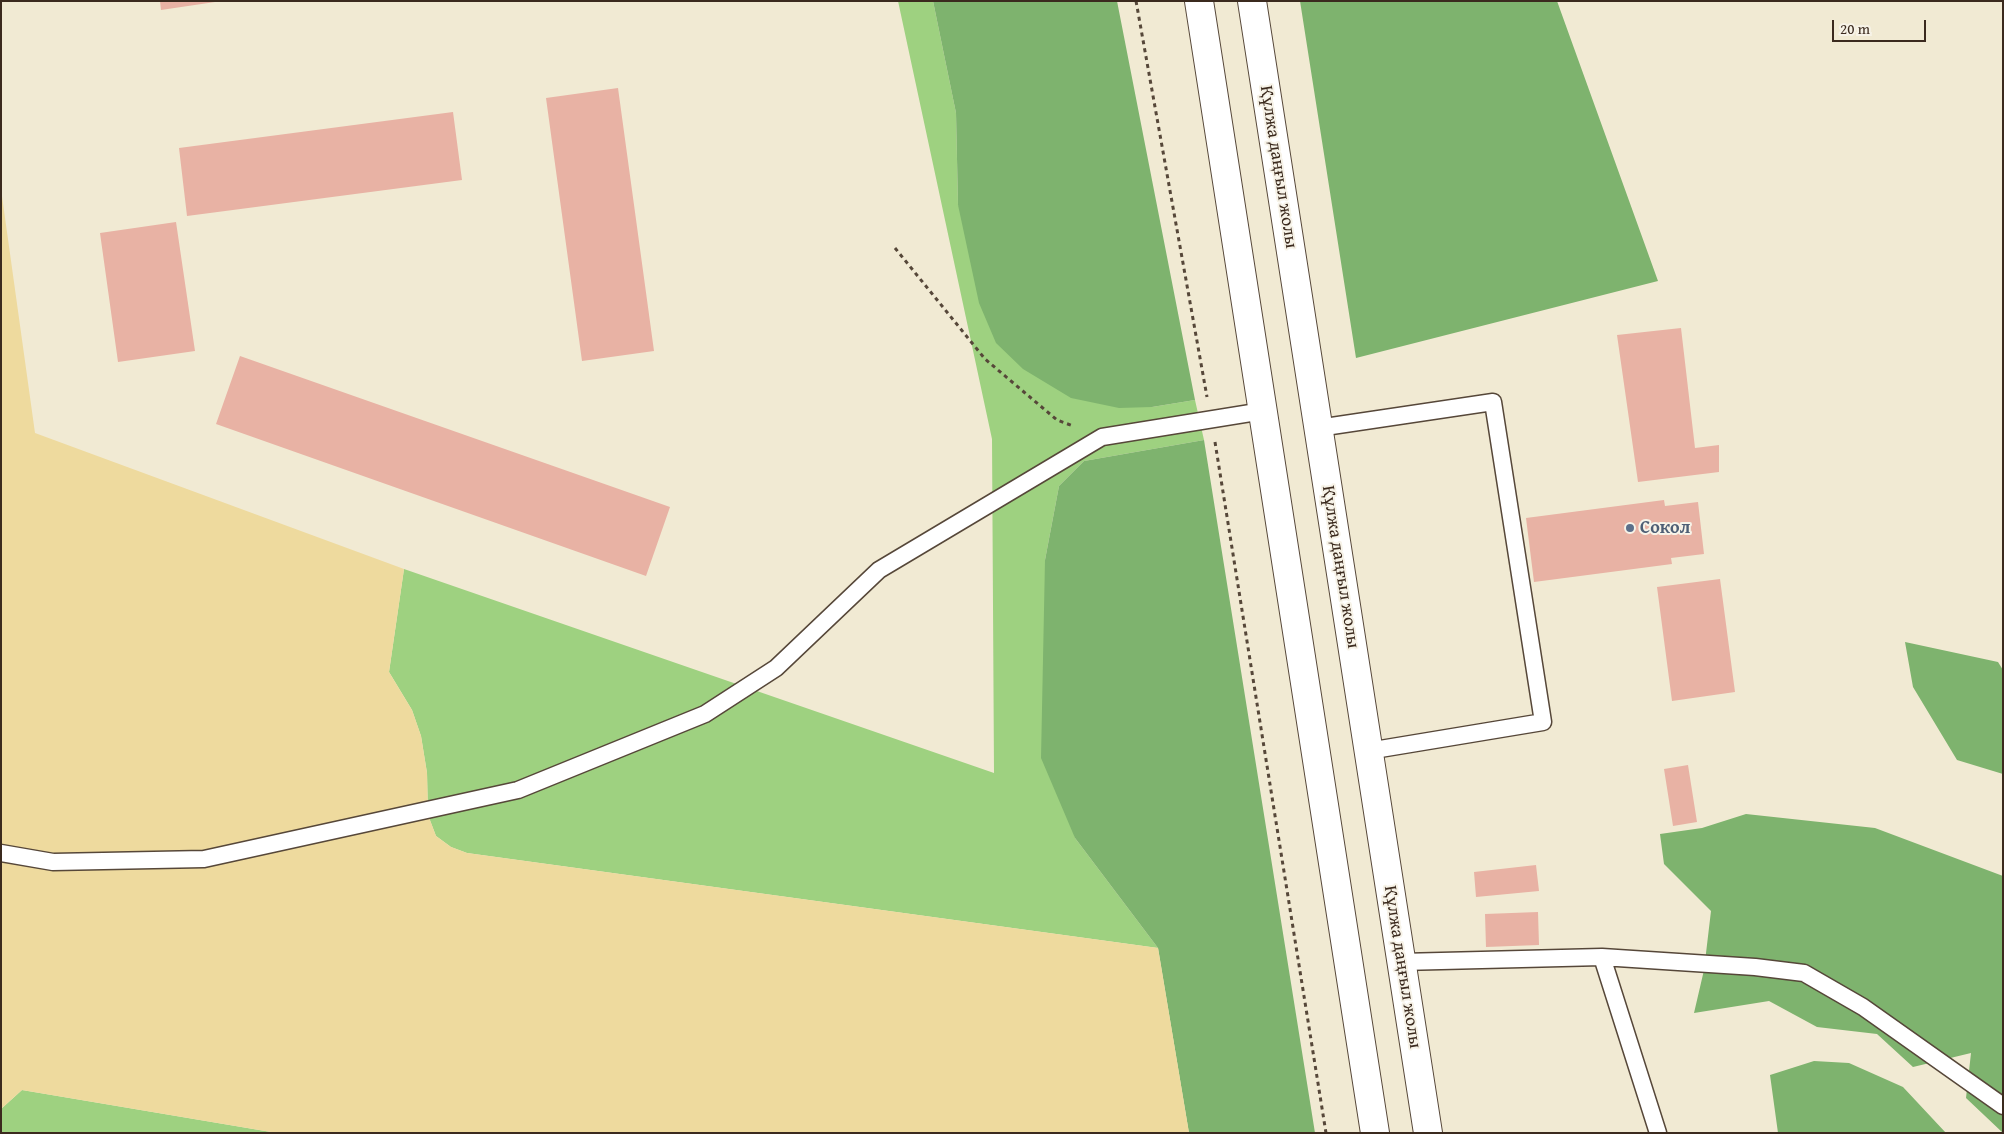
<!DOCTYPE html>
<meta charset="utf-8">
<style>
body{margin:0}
#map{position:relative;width:2004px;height:1134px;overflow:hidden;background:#f1ead3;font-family:"Gentium Book Plus",serif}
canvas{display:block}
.frame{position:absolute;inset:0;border:2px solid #3b2a1e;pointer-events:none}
.scale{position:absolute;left:1832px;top:20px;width:94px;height:22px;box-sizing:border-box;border:2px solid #3b2a1e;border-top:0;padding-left:6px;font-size:15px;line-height:18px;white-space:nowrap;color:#3b2a1e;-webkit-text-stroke:4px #f7f3e8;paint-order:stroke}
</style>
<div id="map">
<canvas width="2004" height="1134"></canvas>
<div class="frame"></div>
<div class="scale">20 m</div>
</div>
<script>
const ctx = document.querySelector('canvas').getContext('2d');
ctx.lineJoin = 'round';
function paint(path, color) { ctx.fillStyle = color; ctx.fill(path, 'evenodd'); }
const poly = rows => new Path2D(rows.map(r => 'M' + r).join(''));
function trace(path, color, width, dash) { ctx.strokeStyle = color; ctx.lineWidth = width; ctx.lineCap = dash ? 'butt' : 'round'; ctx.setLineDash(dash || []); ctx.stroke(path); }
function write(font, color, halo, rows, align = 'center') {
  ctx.font = font + ' "Gentium Book Plus",serif'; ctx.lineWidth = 4; ctx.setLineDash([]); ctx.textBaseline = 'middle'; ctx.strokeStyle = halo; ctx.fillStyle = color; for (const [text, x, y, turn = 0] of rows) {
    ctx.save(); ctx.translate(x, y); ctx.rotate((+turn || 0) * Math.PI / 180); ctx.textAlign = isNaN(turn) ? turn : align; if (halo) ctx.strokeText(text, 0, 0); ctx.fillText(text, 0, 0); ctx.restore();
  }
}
paint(poly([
 [898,1,933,1,956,113,958,205,1152,407,1195,400,1204,440,1084,461,1059,486,1045,560,1075,838,1158,948,467,853,451,847,436,836,428,815,427,773,421,736,412,710,389,672,404,569,994,773,992,439],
 [22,1090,277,1133,1,1133,1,1109]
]), '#9ed180');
paint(poly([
 [933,1,1117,1,1195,400,1152,407,1119,408,1071,398,1023,369,996,343,979,303,958,205,956,113],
 [1300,1,1557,1,1658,281,1356,358],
 [1204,440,1315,1133,1189,1133,1158,948,1075,838,1041,758,1045,560,1059,486,1084,461],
 [1905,642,1998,662,2003,670,2003,774,1957,760,1913,687],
 [1746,814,1875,828,2003,876,2003,1133,1966,1098,1971,1053,1913,1067,1877,1034,1817,1027,1769,1001,1694,1013,1704,970,1711,911,1664,864,1660,834,1702,828],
 [1814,1061,1849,1063,1903,1087,1946,1133,1778,1133,1770,1075]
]), '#7eb36e');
paint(poly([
 [1,189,35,433,404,569,389,672,412,710,421,736,427,773,428,815,436,836,451,847,467,853,1158,948,1189,1133,277,1133,22,1090,1,1109]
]), '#eeda9e');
paint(poly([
 [160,1,215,1,215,2,161,10],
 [618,88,654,351,582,361,546,98],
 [453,112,462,180,187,216,179,148],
 [176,222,195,351,118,362,100,233],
 [1681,328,1695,448,1719,445,1719,472,1638,482,1617,335],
 [240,356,670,507,646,576,216,424],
 [1664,500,1665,506,1698,502,1704,554,1671,558,1672,564,1534,582,1526,518],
 [1720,579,1735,692,1672,701,1657,587],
 [1688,765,1697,822,1673,826,1664,769],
 [1536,865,1539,891,1476,897,1474,872],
 [1538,912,1539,945,1486,947,1485,914]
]), '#e8b2a4');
const lane = poly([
 [1318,428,1493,402,1543,722,1368,751],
 [1,853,53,862,204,859,518,790,705,714,776,668,879,570,1102,437,1263,411],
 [1602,957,1755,967,1804,973,1863,1007,2003,1106],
 [1401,962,1602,957,1658,1133]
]);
const primary = poly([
 [1199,1,1375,1133],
 [1252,1,1428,1133]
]);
trace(lane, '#564739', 19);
trace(primary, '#564739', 30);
trace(poly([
 [1136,1,1207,397],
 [895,248,985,359,1057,420,1073,426],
 [1215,442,1326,1133]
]), '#564739', 3, [4, 4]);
trace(lane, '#fff', 16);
trace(primary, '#fff', 28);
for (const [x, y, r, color] of [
 [1630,528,5,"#5c6f8a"]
]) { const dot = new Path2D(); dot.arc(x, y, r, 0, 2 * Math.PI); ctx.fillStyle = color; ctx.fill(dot); trace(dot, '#f7f3e8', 2); }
write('18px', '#3b2a1e', '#f7f3e8', [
 ["Құлжа даңғыл жолы",1278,167,81],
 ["Құлжа даңғыл жолы",1340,567,81],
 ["Құлжа даңғыл жолы",1402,967,81]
]);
write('bold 18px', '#4e5e75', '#f7f3e8', [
 ["Сокол",1640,528]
], 'left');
</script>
